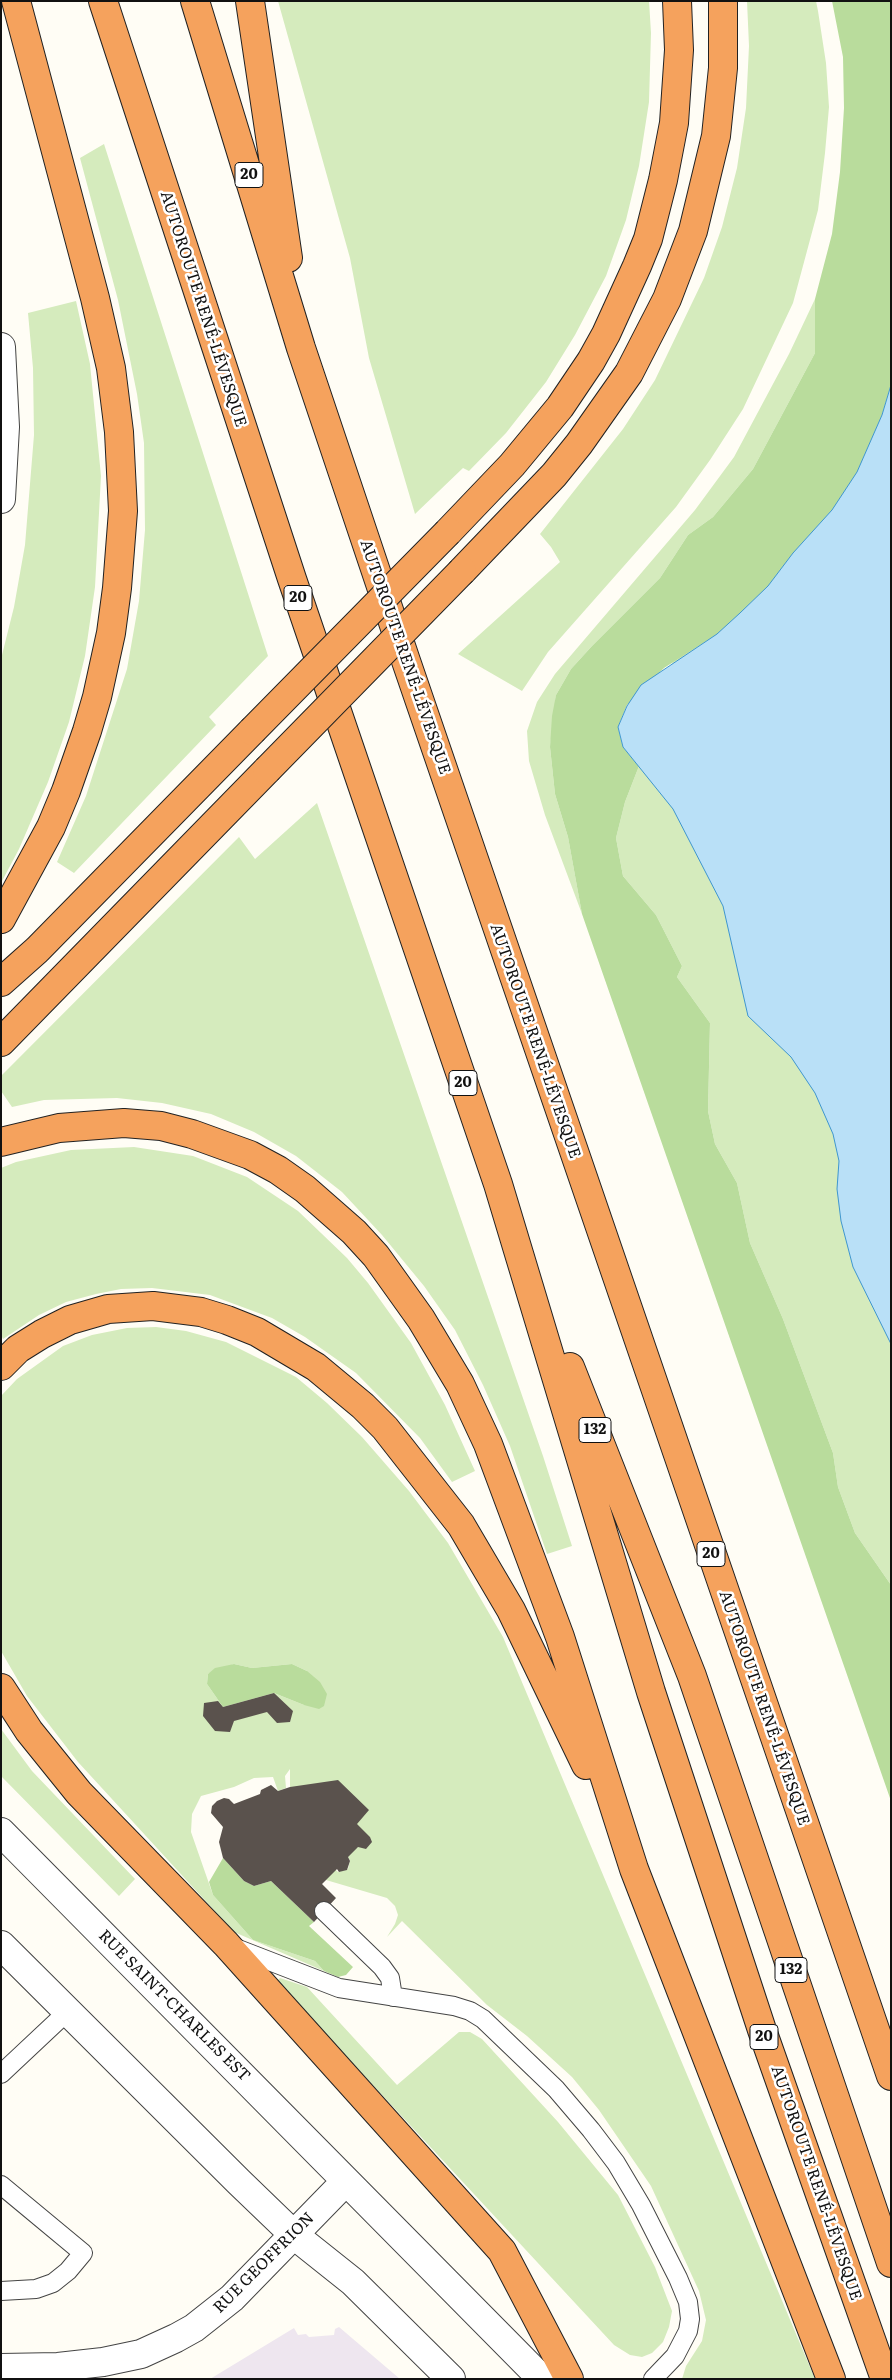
<!DOCTYPE html>
<meta charset="utf-8">
<style>
body{margin:0}
#map{position:relative;width:892px;height:2380px;overflow:hidden;background:#fffdf5;font-family:Literata,serif}
canvas{display:block}
.frame{position:absolute;inset:0;border:2px solid #111;pointer-events:none}
</style>
<div id="map">
<canvas width="892" height="2380"></canvas>
<div class="frame"></div>
</div>
<script>
const ctx = document.querySelector('canvas').getContext('2d');
ctx.lineJoin = 'round';
function paint(path, color) { ctx.fillStyle = color; ctx.fill(path, 'evenodd'); }
const poly = rows => new Path2D(rows.map(r => 'M' + r).join(''));
function trace(path, color, width, dash) { ctx.strokeStyle = color; ctx.lineWidth = width; ctx.lineCap = dash ? 'butt' : 'round'; ctx.setLineDash(dash || []); ctx.stroke(path); }
function write(font, color, halo, rows, align = 'center') {
  ctx.font = font + ' Literata,serif'; ctx.lineWidth = 5; ctx.setLineDash([]); ctx.textBaseline = 'middle'; ctx.strokeStyle = halo; ctx.fillStyle = color; for (const [text, x, y, turn = 0] of rows) {
    ctx.save(); ctx.translate(x, y); ctx.rotate((+turn || 0) * Math.PI / 180); ctx.textAlign = isNaN(turn) ? turn : align; if (halo) ctx.strokeText(text, 0, 0); ctx.fillText(text, 0, 0); ctx.restore();
  }
}
paint(poly([
 [339,2327,400,2379,210,2379,294,2328,298,2335,306,2334,309,2337,334,2335,335,2329]
]), '#eee6ef');
paint(poly([
 [278,1,649,1,651,33,649,102,639,166,626,220,606,276,575,335,546,382,506,433,469,471,463,468,415,514,369,358,350,258],
 [747,1,816,1,818,11,826,63,829,107,825,153,818,210,793,303,743,409,710,460,676,507,548,652,522,691,458,654,560,562,551,547,540,534,623,429,655,380,704,278,722,227,737,168,746,108,749,46],
 [104,144,268,656,209,717,216,725,74,873,57,862,86,796,127,669,139,601,145,530,144,443,137,394,118,300,80,158],
 [815,299,815,353,753,469,713,517,688,535,660,578,592,646,571,669,556,695,550,747,555,794,568,837,582,914,545,815,529,761,527,731,537,702,555,674,695,510,734,457,789,354],
 [76,301,90,364,101,476,95,587,85,656,69,722,48,782,19,849,1,883,1,659,14,607,25,545,34,435,33,368,28,313],
 [891,385,891,1585,855,1533,838,1487,833,1453,783,1319,750,1243,737,1183,715,1144,708,1111,710,1023,677,977,682,966,656,915,623,876,616,838,625,802,639,766,618,727,882,415],
 [317,803,543,1456,572,1546,547,1554,510,1446,483,1385,455,1330,424,1286,382,1235,342,1192,296,1156,254,1132,211,1114,162,1103,117,1098,44,1100,12,1107,1,1091,1,1076,239,837,255,859],
 [134,1147,193,1156,247,1177,298,1211,321,1233,347,1258,368,1283,411,1343,445,1405,475,1471,452,1482,420,1438,356,1373,305,1337,272,1318,210,1295,152,1288,121,1289,96,1294,66,1302,39,1315,3,1339,1,1335,1,1168,16,1162,71,1150],
 [156,1327,186,1331,226,1342,296,1377,327,1403,362,1437,409,1491,448,1543,503,1637,815,2379,682,2379,686,2366,702,2341,706,2320,699,2291,651,2186,599,2110,572,2077,527,2036,487,2005,402,1921,387,1937,395,1924,398,1915,395,1906,387,1898,326,1880,295,1787,290,1787,290,1769,285,1776,286,1788,278,1791,273,1777,254,1778,234,1787,201,1796,192,1814,191,1832,213,1895,253,1940,315,1961,324,1971,234,1932,78,1762,27,1696,1,1651,1,1396,17,1379,63,1346,92,1335,127,1328],
 [234,1664,252,1668,292,1664,307,1671,304,1705,274,1693,223,1707,207,1684,208,1674],
 [332,1841,348,1857,350,1861,348,1869,338,1872,319,1854],
 [1,1729,32,1771,135,1879,119,1896,1,1776],
 [280,1978,307,1987,397,2085,459,2032,470,2032,482,2039,558,2122,618,2195,655,2267,672,2311,669,2327,663,2342,652,2353,642,2357,630,2355,614,2345,358,2069,278,1980]
]), '#d5ebbd');
paint(poly([
 [832,1,891,1,891,385,882,415,857,472,832,510,793,553,768,586,740,613,717,634,664,668,627,705,618,727,623,747,639,766,625,802,616,838,623,876,656,915,682,966,677,977,710,1023,708,1111,715,1144,737,1183,750,1243,783,1319,833,1453,838,1487,855,1533,891,1585,891,1801,582,914,568,837,555,794,550,747,552,716,556,695,571,669,592,646,660,578,688,535,713,517,753,469,815,353,815,299,832,234,840,172,844,108,843,57],
 [234,1664,252,1668,292,1664,307,1671,320,1682,327,1694,324,1706,319,1709,304,1705,274,1693,223,1707,207,1684,208,1674,215,1668],
 [223,1858,244,1881,254,1886,271,1881,314,1922,309,1926,353,1967,346,1975,338,1977,324,1971,315,1961,253,1940,213,1895,209,1882]
]), '#b9dc9c');
const water = poly([
 [891,385,891,1344,853,1267,841,1221,837,1189,839,1161,833,1134,815,1093,791,1057,748,1016,723,906,673,809,623,747,618,727,627,706,641,685,717,634,740,613,768,586,793,553,832,510,857,472,882,415,891,385]
]);
paint(water, '#b9e0f7');
trace(water, '#3f96cf', 1);
paint(poly([
 [274,1693,293,1711,290,1722,277,1723,267,1712,234,1721,230,1732,215,1731,203,1716,204,1703,218,1701,223,1707],
 [338,1780,369,1810,357,1824,370,1837,372,1842,366,1849,358,1847,348,1857,350,1861,347,1870,339,1872,337,1869,322,1884,336,1898,314,1922,271,1881,254,1886,244,1881,223,1858,219,1842,223,1827,211,1813,212,1806,217,1801,224,1798,229,1799,234,1804,260,1794,261,1790,271,1785,278,1791,290,1787]
]), '#5a524d');
const service = poly([
 [324,1911,382,1967,390,1978,393,1997],
 [233,1947,339,1988,454,2006,470,2011,483,2019,556,2089,591,2130,616,2163,641,2205,678,2278,688,2302,690,2319,688,2331,675,2356,653,2379],
 [1,2074,67,2012],
 [1,2185,83,2253,68,2271,53,2283,36,2289,1,2291]
]);
const tertiary = poly([
 [1,347,5,427,1,499],
 [1,1832,542,2379],
 [1,1945,239,2182,294,2235,353,2282,451,2379],
 [1,2368,58,2367,103,2362,141,2354,176,2338,194,2328,232,2298,346,2181]
]);
const motorway = poly([
 [103,1,292,579,498,1184,651,1692,762,2030,885,2379],
 [195,1,301,348,406,661,891,2076],
 [250,1,288,258],
 [448,532,512,465,560,407,591,361,606,334,637,266,648,239,663,180,674,123,679,50,677,1],
 [462,571,554,475,579,444,629,373,667,299,693,231,716,136,723,68,723,1],
 [1,919,51,827,66,791,87,731,97,697,111,633,117,588,123,511,119,432,111,368,95,298,16,1],
 [1,982,37,950,252,731],
 [1,1042,267,770],
 [1,1142,59,1128,124,1123,161,1126,192,1134,250,1155,278,1170,305,1189,354,1232,376,1256,421,1319,460,1384,488,1444,560,1637,634,1869,831,2379],
 [1,1366,18,1349,42,1334,70,1320,108,1309,153,1306,201,1312,227,1320,257,1332,316,1367,363,1406,385,1428,461,1525,511,1610,586,1765],
 [570,1367,692,1676,891,2263],
 [1,1688,29,1731,79,1793,226,1944,502,2251,569,2379]
]);
trace(service, '#444', 20);
trace(tertiary, '#444', 30);
trace(motorway, '#222', 30);
trace(service, '#fff', 18);
trace(tertiary, '#fff', 28);
trace(motorway, '#f5a25d', 28);
const motorwayBridge = poly([
 [252,731,448,532],
 [267,770,462,571]
]);
trace(motorwayBridge, '#222', 30, []);
trace(motorwayBridge, '#f5a25d', 28);
for (const [x, y, w] of [
 [249,175,28],
 [298,598,28],
 [463,1083,28],
 [595,1430,32],
 [711,1554,28],
 [791,1970,32],
 [764,2037,28]
]) { const box = new Path2D(); box.roundRect(x - w / 2, y - 12.5, w, 25, 4); ctx.fillStyle = '#fff'; ctx.fill(box); trace(box, '#111', 1); }
write('bold 15px', '#111', null, [
 ["20",249,175],
 ["20",298,598],
 ["20",463,1083],
 ["132",595,1430],
 ["20",711,1554],
 ["132",791,1970],
 ["20",764,2037]
]);
write('16px', '#111', '#fff', [
 ["AUTOROUTE RENÉ-LÉVESQUE",203,309,72],
 ["AUTOROUTE RENÉ-LÉVESQUE",405,657,71],
 ["AUTOROUTE RENÉ-LÉVESQUE",535,1041,71],
 ["AUTOROUTE RENÉ-LÉVESQUE",764,1708,71],
 ["RUE SAINT-CHARLES EST",174,2006,45],
 ["AUTOROUTE RENÉ-LÉVESQUE",816,2183,71],
 ["RUE GEOFFRION",264,2263,-45]
]);
</script>
